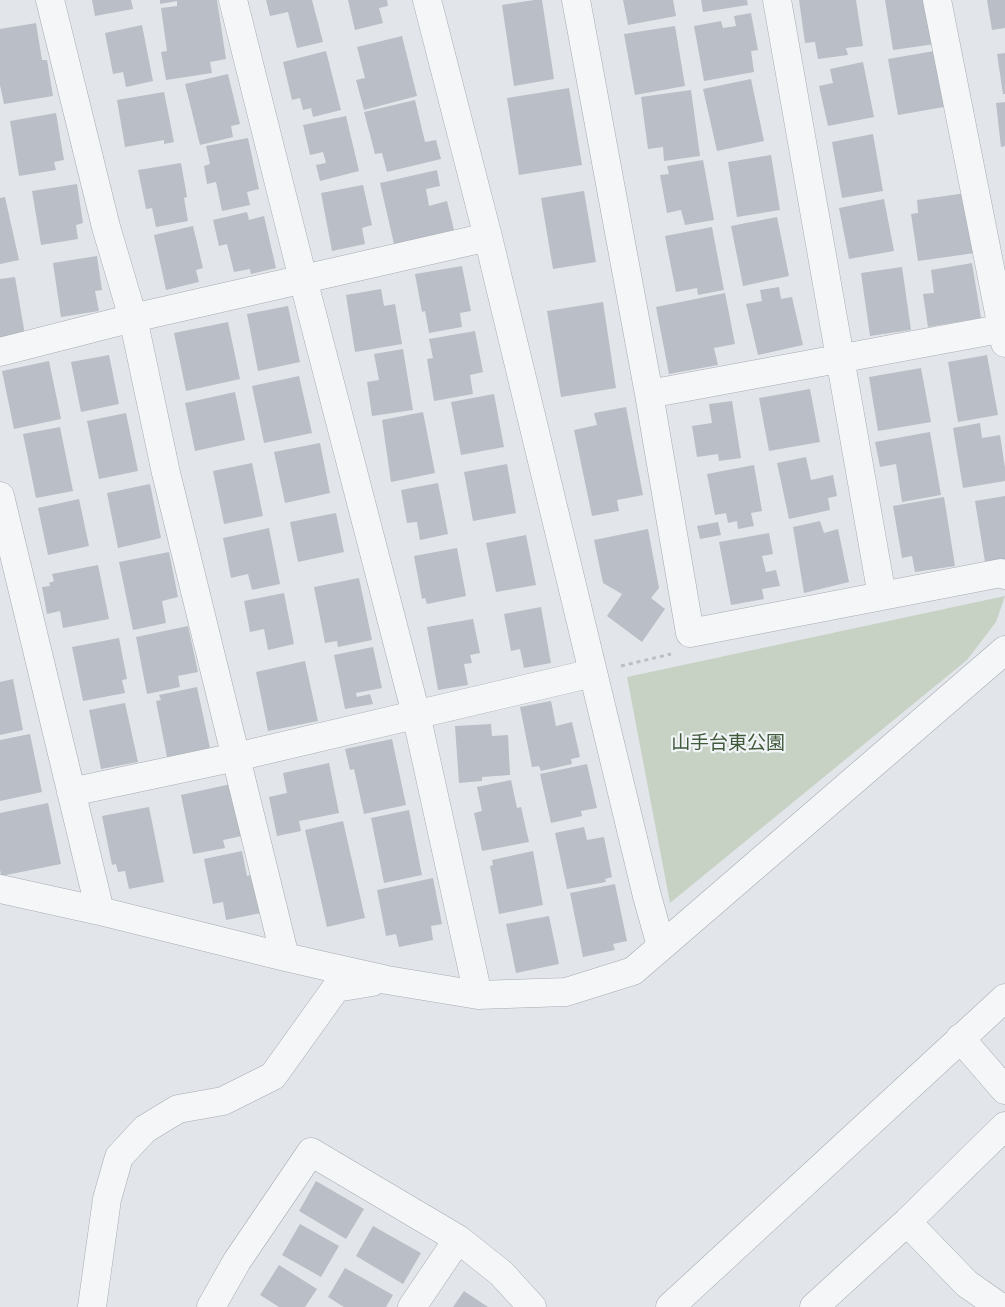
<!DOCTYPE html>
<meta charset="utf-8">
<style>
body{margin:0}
canvas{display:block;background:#e2e5e9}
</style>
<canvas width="1005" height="1307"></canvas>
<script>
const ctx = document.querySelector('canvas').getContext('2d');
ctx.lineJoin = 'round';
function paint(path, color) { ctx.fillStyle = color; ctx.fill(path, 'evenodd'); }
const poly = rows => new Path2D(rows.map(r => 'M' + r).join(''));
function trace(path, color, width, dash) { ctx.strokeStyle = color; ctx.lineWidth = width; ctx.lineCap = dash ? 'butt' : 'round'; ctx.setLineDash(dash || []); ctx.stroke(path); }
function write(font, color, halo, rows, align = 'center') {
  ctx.font = font + ' "Titillium Web","Noto Sans JP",sans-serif'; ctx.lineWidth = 4.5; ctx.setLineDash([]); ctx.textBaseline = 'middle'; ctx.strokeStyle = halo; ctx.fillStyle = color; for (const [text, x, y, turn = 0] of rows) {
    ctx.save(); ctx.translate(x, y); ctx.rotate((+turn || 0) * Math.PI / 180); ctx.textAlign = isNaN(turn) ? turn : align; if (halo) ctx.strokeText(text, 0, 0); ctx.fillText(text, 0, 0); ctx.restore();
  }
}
paint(poly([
 [1005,596,996,622,967,660,670,903,627,677]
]), '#c7d2c4');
paint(poly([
 [92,0,131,0,133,9,95,16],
 [160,0,217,0,226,59,210,62,212,73,166,80,161,52,167,51,161,8,177,6,177,1,160,4],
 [266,0,312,0,323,42,297,48,288,12,270,16],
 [348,0,387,0,388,6,379,8,383,23,355,30],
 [534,0,542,0,554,79,514,86,502,5],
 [623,0,673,0,676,16,628,25],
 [701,0,747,0,748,5,703,12],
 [799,0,856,0,863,46,846,48,848,55,818,59,815,42,805,43],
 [885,0,928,0,935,44,893,50],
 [987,0,1005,0,1005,28,992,30],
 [751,13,758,50,751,51,754,72,704,81,694,26,721,21,723,28,736,26,734,16],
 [36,23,42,60,47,60,53,96,4,104,0,85,0,29],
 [142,25,153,81,126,87,123,72,113,74,105,33],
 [675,26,685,86,635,95,624,34],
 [402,36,417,96,364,110,356,80,365,78,357,47],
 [326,51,341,110,313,117,311,108,303,110,300,98,292,100,283,62],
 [934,51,944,107,898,115,888,59],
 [1005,53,1005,94,1003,94,997,54],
 [863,62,874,117,828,126,819,86,833,83,830,69],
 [228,74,240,124,231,126,233,137,200,145,185,84],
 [751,79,764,141,717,151,703,89],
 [569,88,582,165,519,175,507,98],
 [691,90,700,156,664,161,663,147,648,149,641,97],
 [164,92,174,142,164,144,164,140,125,147,117,100],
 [415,100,425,142,436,140,441,159,387,172,382,153,375,154,364,112],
 [1005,102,1005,146,1001,147,996,103],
 [56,113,64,160,54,162,56,170,19,176,10,121],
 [346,116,359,171,320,181,316,165,326,163,323,152,310,155,303,125],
 [873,134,883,191,842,198,832,142],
 [248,138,259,189,247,192,250,205,222,211,216,182,207,184,204,166,210,164,206,146],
 [771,155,780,210,737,217,728,162],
 [703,160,714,220,685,225,681,210,667,213,660,175,669,174,667,166],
 [181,163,187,197,184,198,188,221,156,227,152,208,146,209,138,170],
 [437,170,440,186,426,189,429,206,447,201,454,230,394,244,380,183],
 [77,184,83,223,76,225,78,239,41,245,32,191],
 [363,185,372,225,362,228,365,244,332,251,321,193],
 [584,191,596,262,553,269,541,198],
 [966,193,975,253,918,261,911,214,918,213,917,200],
 [5,197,19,260,0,264,0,198],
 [884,199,894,251,849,259,839,208],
 [247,212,249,220,264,216,276,268,251,274,250,269,234,272,227,244,219,246,213,220],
 [777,217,789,276,743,286,731,226],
 [193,226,203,268,196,270,199,282,166,290,154,235],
 [712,227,724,290,698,295,697,288,676,292,665,236],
 [97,256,102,290,95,291,99,311,61,317,53,263],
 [972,263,981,318,928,327,923,294,934,293,931,270],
 [462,266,471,311,460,313,462,327,429,333,425,311,422,312,415,274],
 [902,267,911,330,870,336,861,273],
 [15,277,25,335,0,340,0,279],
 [779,287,781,299,792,297,803,345,758,355,746,304,762,301,760,290],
 [381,289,384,306,395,304,402,344,355,352,346,295],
 [725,293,735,344,714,348,718,365,669,374,656,307],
 [603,302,616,388,561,397,547,311],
 [288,306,300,362,258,371,247,314],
 [228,322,240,379,186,391,174,333],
 [475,331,483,372,470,375,473,394,434,401,427,359,433,358,429,339],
 [403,349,413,410,372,416,367,382,379,380,374,354],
 [109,355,119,404,81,412,71,362],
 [987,355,998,415,958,422,948,362],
 [49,361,61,419,14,429,2,371],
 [921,368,931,422,878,431,869,377],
 [299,376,312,433,264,443,252,386],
 [810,389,820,442,769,451,759,398],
 [235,392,245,440,195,451,185,403],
 [494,394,504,447,461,455,451,402],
 [732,401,741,458,719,461,718,454,697,457,692,426,712,423,709,404],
 [626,407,643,495,617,500,619,511,592,516,574,430,597,425,594,413],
 [423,412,435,473,391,482,382,420],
 [126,413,138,471,99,479,87,421],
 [980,423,982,438,1000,435,1005,468,1005,481,963,488,953,428],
 [60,427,73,491,36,498,23,434],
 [930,432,941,495,902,502,896,464,880,467,875,442],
 [320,443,330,493,285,503,274,452],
 [806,457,811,480,833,475,837,496,828,498,830,510,789,519,777,463],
 [252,463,263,516,224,524,213,471],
 [507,464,516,513,473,521,464,472],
 [754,465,762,511,751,513,754,526,738,529,737,521,728,523,726,513,715,515,707,474],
 [438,483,448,534,420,540,417,522,407,523,401,490],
 [150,484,161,538,118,548,107,493],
 [1005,496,1005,559,985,562,975,501],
 [944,497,955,566,915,572,912,556,902,558,893,506],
 [79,499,89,546,48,555,38,508],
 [336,513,344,552,298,562,290,522],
 [820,521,824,533,838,529,849,582,804,593,793,527],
 [718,522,721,535,700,539,697,526],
 [269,528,280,584,252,590,248,574,231,578,223,538],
 [648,529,659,588,651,598,665,609,642,642,607,616,622,594,603,583,594,540],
 [769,533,773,554,762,556,766,572,776,570,780,586,762,589,764,599,731,605,719,542],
 [526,535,536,585,496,592,486,543],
 [457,548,466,596,427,604,425,598,422,599,414,556],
 [169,552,178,597,162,601,166,623,133,630,119,562],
 [98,565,109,619,63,628,60,611,47,614,42,587,50,586,49,583,54,581,52,574],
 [359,578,372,640,338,647,337,641,325,643,314,587],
 [284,593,294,644,268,650,264,629,250,632,244,601],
 [541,607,551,663,524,668,520,649,511,651,504,614],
 [473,619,480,653,470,655,472,663,464,664,468,685,438,690,427,627],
 [188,626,198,672,178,676,180,687,147,694,136,637],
 [119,638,127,679,122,680,125,693,83,701,72,647],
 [373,647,382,688,356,693,357,697,370,694,373,704,345,709,334,655],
 [305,661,318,721,268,731,256,672],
 [13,679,23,730,0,735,0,682],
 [197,687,210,748,167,757,156,701,161,700,159,695],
 [551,701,556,726,572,722,580,757,571,759,572,764,541,771,539,766,532,767,520,707],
 [125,703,138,762,101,769,89,710],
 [491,724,492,736,508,735,510,775,482,777,482,781,459,783,455,726],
 [30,734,42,792,0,801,0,740],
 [392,739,406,805,364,814,354,769,350,770,345,749],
 [329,763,339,813,299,821,301,831,277,836,269,797,287,793,283,773],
 [587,764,597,808,581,811,582,816,551,823,540,774],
 [511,780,517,808,521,807,529,842,482,851,474,813,482,811,477,787],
 [231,784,242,836,223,840,225,848,193,854,181,795],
 [48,803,61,864,1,876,0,869,0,813],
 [149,807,164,882,129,889,125,871,118,872,116,864,112,865,102,816],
 [409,810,422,875,384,883,371,818],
 [343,821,365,918,327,927,305,830],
 [584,827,587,840,604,837,612,877,605,879,606,882,567,889,555,833],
 [242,851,247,876,253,874,261,913,226,920,223,902,213,904,204,859],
 [533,851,543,905,499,914,490,866,493,865,492,860],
 [433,878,442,924,431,926,433,940,399,947,396,934,386,936,377,890],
 [615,884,627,941,613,944,615,950,583,957,570,893],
 [549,916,559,964,516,973,506,924],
 [316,1181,364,1209,346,1239,299,1211],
 [300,1224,339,1246,321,1277,282,1255],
 [373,1226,421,1253,403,1284,356,1256],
 [279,1265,317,1289,305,1307,279,1307,260,1295],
 [345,1268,393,1295,386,1307,344,1307,328,1297],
 [464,1291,488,1307,453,1307]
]), '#babec6');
const minor = poly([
 [50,0,106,227,133,318,166,473,285,957],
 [233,0,303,279,416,714,478,995],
 [427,0,488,237,647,896,661,946],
 [576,0,649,394,690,633,1001,573,1005,575],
 [777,0,882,596],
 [937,0,1005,343],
 [0,352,133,318,488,237],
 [649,394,1005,328],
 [0,496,100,911],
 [71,792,236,757,593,673],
 [0,889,100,911,285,957,387,980,478,995,566,992,633,971,1005,650],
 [960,1038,1005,1090],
 [907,1222,967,1284,1000,1307],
 [92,1307,107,1199,119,1157,145,1129,178,1109,223,1101,273,1076,336,988,372,982],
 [211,1307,237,1261,311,1152,458,1239,501,1273,532,1307],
 [412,1307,458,1239],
 [670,1307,1005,998],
 [814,1307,907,1222,1005,1126]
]);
trace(minor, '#a7acb3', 29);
trace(poly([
 [621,666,671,654]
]), '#bcbfc4', 3, [4, 4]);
trace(minor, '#f4f6f8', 28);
write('19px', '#405a3a', '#f1f4f7', [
 ["山手台東公園",728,744]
]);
</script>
